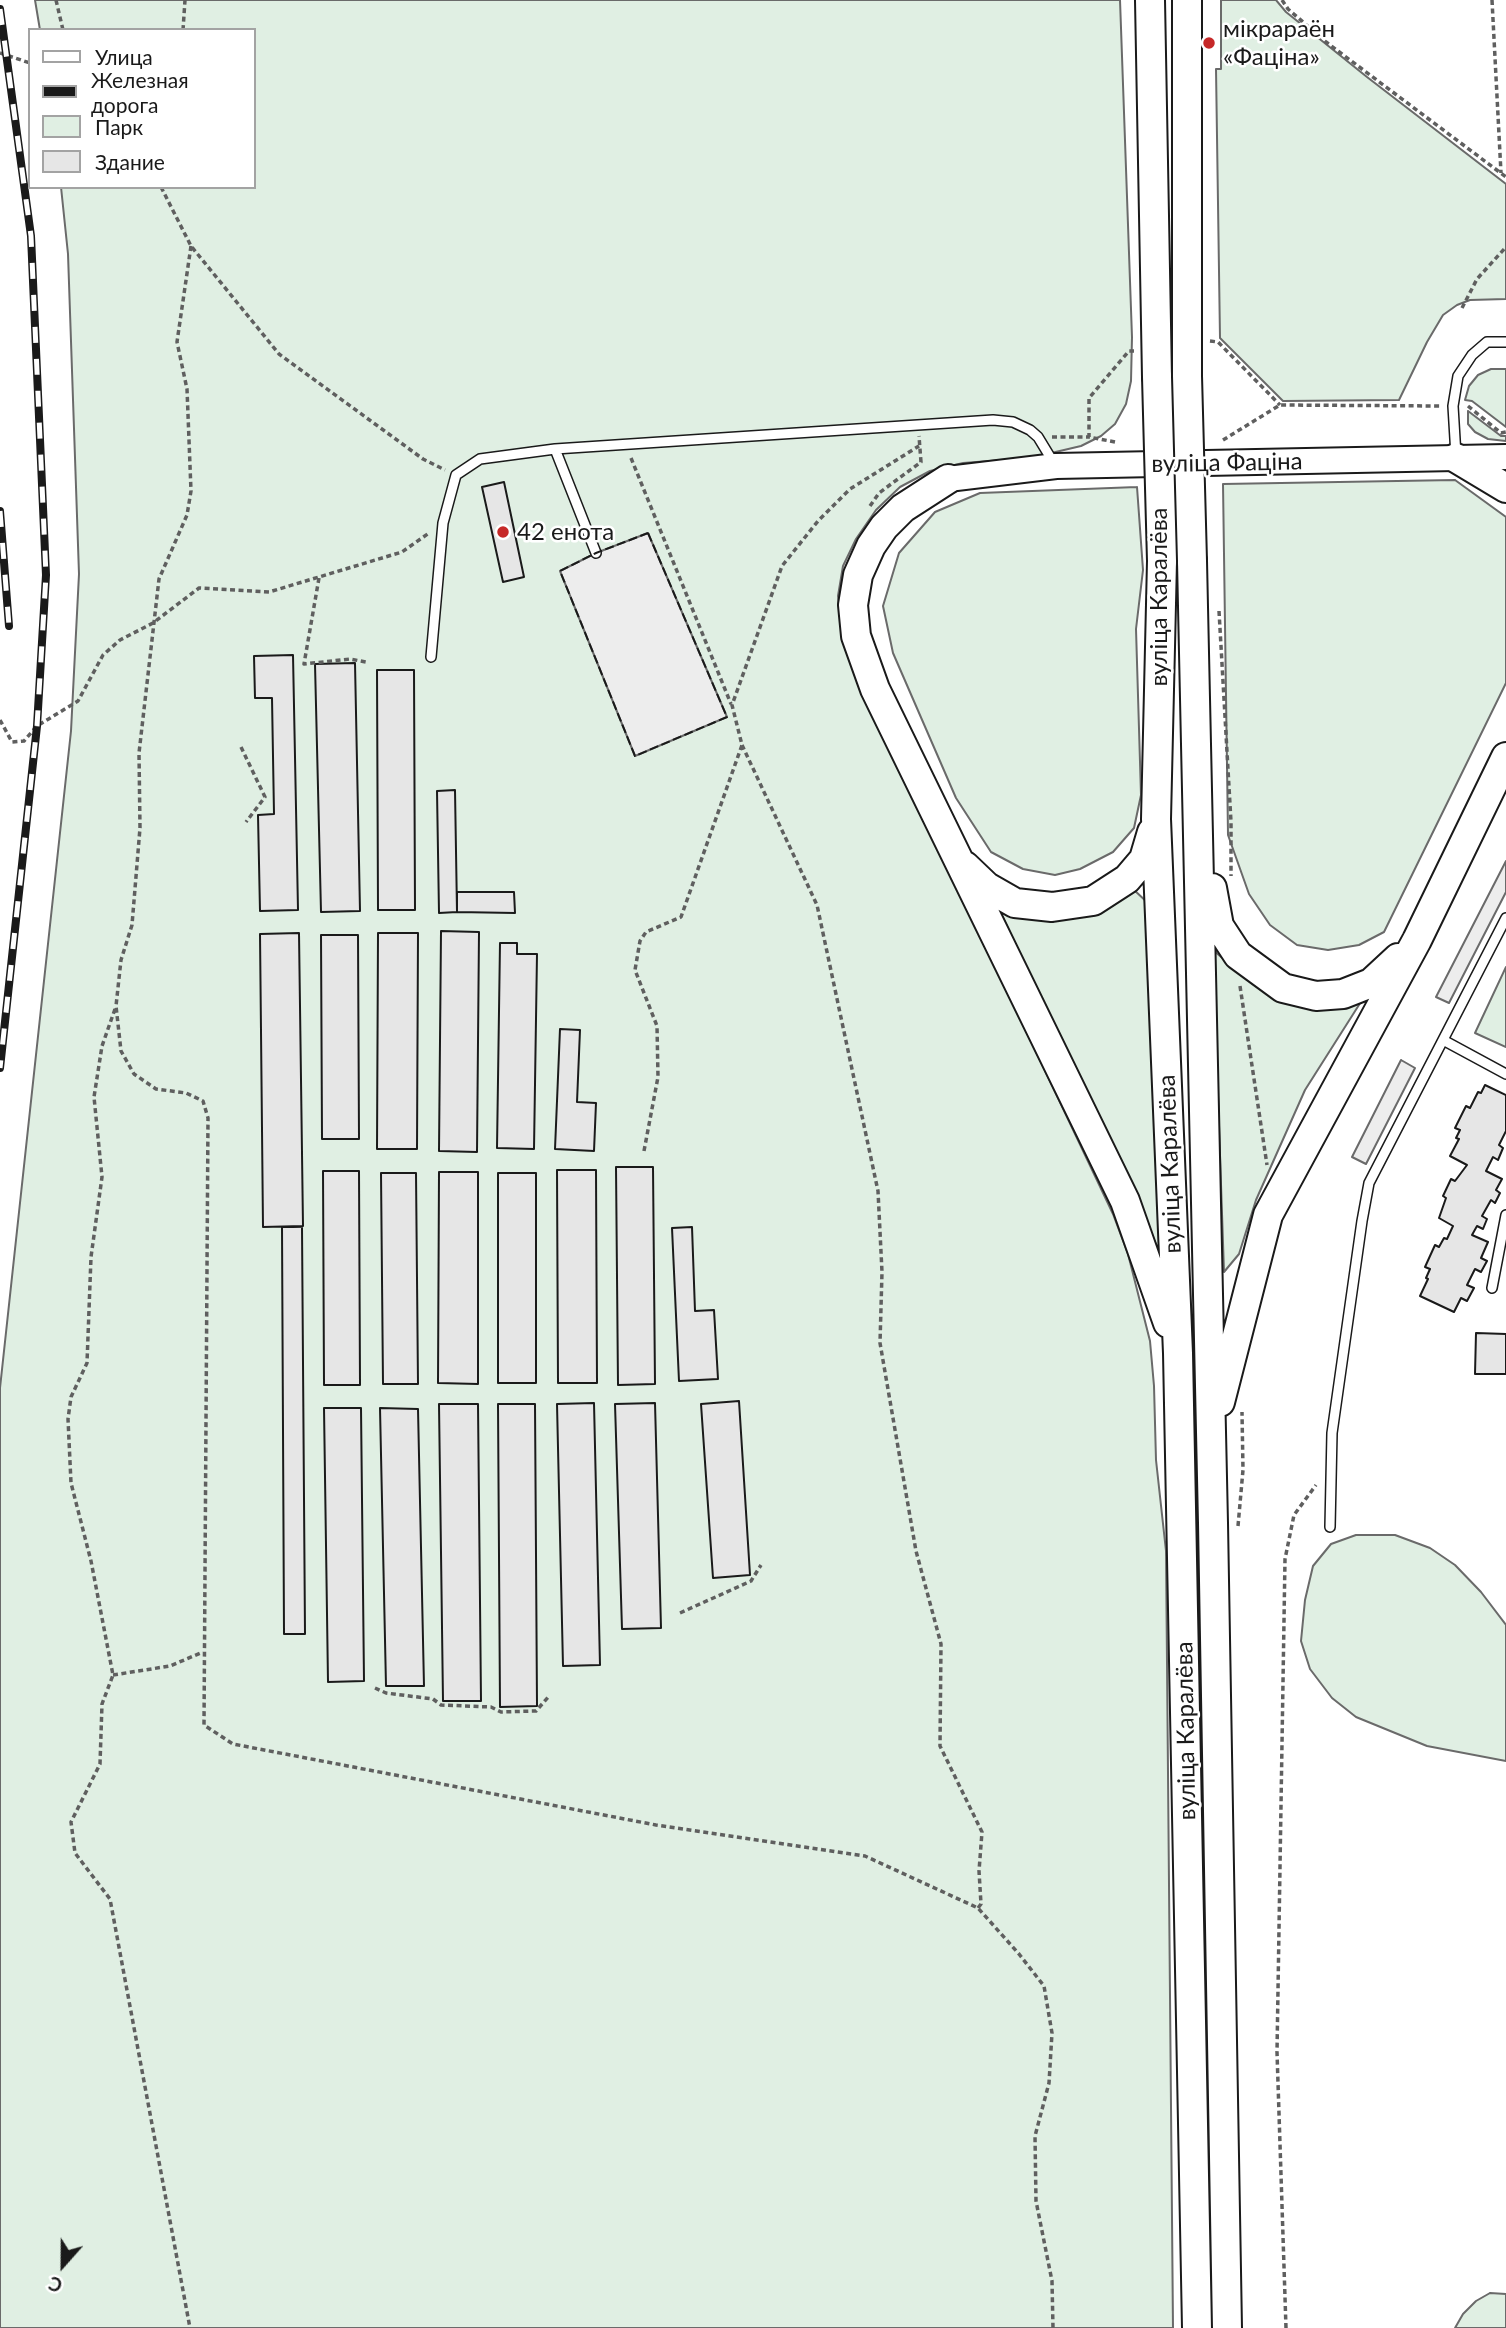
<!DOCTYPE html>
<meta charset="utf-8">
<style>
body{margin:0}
#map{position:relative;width:1506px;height:2328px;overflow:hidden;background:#fff;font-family:Lato,sans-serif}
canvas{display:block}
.legend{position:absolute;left:28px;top:28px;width:228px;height:161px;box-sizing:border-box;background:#fff;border:2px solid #a3a3a3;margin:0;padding:9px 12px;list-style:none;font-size:21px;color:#1a1a1a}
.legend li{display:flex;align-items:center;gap:14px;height:35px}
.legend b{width:35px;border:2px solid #a3a3a3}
.north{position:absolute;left:28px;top:2230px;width:70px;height:70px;-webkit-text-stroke:5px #fff;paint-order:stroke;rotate:201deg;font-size:19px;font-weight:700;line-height:28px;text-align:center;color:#1a1a1a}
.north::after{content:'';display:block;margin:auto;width:24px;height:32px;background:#1a1a1a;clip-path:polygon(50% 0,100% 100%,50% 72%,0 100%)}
</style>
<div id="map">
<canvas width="1506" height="2328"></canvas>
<ul class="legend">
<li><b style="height:9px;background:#fff"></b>Улица</li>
<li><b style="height:9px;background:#1a1a1a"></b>Железная дорога</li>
<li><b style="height:19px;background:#e0efe3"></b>Парк</li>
<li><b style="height:19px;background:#e6e6e6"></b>Здание</li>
</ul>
<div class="north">С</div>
</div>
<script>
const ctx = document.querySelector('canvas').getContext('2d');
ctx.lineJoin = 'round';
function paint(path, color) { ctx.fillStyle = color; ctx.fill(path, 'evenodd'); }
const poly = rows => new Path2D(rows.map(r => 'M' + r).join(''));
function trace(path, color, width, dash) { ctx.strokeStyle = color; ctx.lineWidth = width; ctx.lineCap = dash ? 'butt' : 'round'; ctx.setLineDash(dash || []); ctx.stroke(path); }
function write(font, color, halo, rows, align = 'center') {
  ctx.font = font + ' Lato,sans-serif'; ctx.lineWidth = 5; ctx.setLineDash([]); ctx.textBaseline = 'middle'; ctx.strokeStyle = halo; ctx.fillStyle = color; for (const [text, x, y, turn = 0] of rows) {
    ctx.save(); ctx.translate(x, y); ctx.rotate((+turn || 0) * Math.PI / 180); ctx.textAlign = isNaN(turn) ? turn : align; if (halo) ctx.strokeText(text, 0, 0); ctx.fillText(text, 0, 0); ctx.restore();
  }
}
const green = poly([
 [35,0,1120,0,1132,337,1131,381,1126,404,1115,424,1101,436,1081,446,1030,458,963,463,930,471,900,487,876,510,856,539,843,566,838,596,841,628,851,660,866,693,1113,1214,1128,1254,1150,1341,1154,1386,1156,1460,1166,1551,1173,2328,0,2328,0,1388,71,731,79,574,68,254,61,187,254,187,254,30,40,30,35,0],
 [1221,0,1276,0,1286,12,1367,77,1506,184,1506,299,1470,300,1457,305,1443,315,1427,342,1399,400,1283,401,1220,338,1216,69,1221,69,1221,0],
 [1491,369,1506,369,1506,427,1472,401,1465,400,1469,386,1478,375,1491,369],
 [1468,411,1501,436,1506,436,1506,441,1488,439,1475,432,1468,424,1468,411],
 [1455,480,1506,517,1506,683,1384,932,1359,945,1328,950,1297,945,1270,925,1249,894,1228,835,1223,484,1455,480],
 [1137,487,1143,570,1136,629,1141,795,1134,828,1113,852,1080,869,1055,875,1023,869,991,852,956,798,893,653,883,606,899,553,935,512,980,493,1137,487],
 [1133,889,1149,904,1161,1255,997,905,1133,889],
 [1213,950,1254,985,1286,1003,1364,997,1305,1090,1256,1200,1239,1254,1224,1272,1213,950],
 [1506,967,1506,1047,1475,1033,1506,967],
 [1356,1535,1395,1535,1430,1548,1455,1565,1481,1592,1506,1625,1506,1761,1427,1746,1356,1717,1332,1698,1310,1669,1301,1641,1305,1600,1313,1566,1331,1544,1356,1535],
 [1490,2293,1506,2294,1506,2328,1455,2328,1463,2314,1476,2301,1490,2293]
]);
paint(green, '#e0efe3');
trace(green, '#6a6a6a', 2);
const parking = poly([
 [648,533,727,717,635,756,560,571,596,553,648,533],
 [1506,861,1506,892,1449,1003,1436,997,1506,861],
 [1401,1060,1415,1068,1366,1164,1352,1157,1401,1060]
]);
paint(parking, '#ededed');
trace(parking, '#6a6a6a', 2);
const building = poly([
 [504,482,524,577,503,582,482,487,504,482],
 [293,655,298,910,260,911,258,815,274,814,272,698,255,698,254,656,293,655],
 [355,663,360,911,321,912,315,664,355,663],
 [377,670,414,670,415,910,378,910,377,670],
 [455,790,457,912,439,913,437,791,455,790],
 [457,892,514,892,515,913,457,912,457,892],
 [441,931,479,932,477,1152,439,1151,441,931],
 [299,933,303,1226,263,1227,260,934,299,933],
 [378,933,418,933,417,1149,377,1149,378,933],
 [321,935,358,935,359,1139,322,1139,321,935],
 [500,943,517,943,517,954,537,954,534,1149,497,1148,500,943],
 [560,1029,580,1030,577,1102,596,1103,594,1151,555,1149,560,1029],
 [1485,1085,1506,1095,1506,1131,1499,1145,1503,1148,1498,1160,1493,1157,1486,1171,1502,1179,1496,1190,1500,1193,1495,1203,1491,1200,1482,1216,1487,1219,1483,1229,1477,1226,1472,1235,1488,1242,1481,1258,1487,1261,1481,1272,1475,1269,1467,1285,1474,1288,1467,1301,1461,1298,1454,1312,1420,1296,1428,1279,1426,1278,1430,1269,1425,1267,1435,1245,1439,1247,1444,1238,1447,1239,1453,1226,1439,1218,1446,1198,1443,1196,1451,1179,1455,1181,1467,1165,1450,1156,1459,1139,1456,1138,1460,1130,1455,1128,1466,1106,1470,1108,1478,1092,1481,1093,1485,1085],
 [616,1167,653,1167,655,1384,618,1385,616,1167],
 [557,1170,596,1170,597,1383,558,1383,557,1170],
 [323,1171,359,1171,360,1385,324,1385,323,1171],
 [439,1172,478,1172,478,1384,438,1383,439,1172],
 [381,1173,416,1173,418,1384,383,1384,381,1173],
 [498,1173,536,1173,536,1383,498,1383,498,1173],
 [282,1227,302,1227,305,1634,284,1634,282,1227],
 [692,1227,695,1311,714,1310,718,1379,679,1381,672,1228,692,1227],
 [1476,1333,1506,1334,1506,1374,1475,1374,1476,1333],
 [739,1401,750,1575,713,1578,701,1404,739,1401],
 [594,1403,600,1665,563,1666,557,1404,594,1403],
 [655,1403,661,1628,622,1629,615,1404,655,1403],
 [439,1404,478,1404,481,1701,443,1701,439,1404],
 [498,1404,535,1404,537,1706,500,1707,498,1404],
 [324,1408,361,1408,364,1681,328,1682,324,1408],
 [380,1408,418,1409,424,1686,386,1686,380,1408]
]);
paint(building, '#e6e6e6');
trace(building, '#1a1a1a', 2);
const lane = poly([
 [555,449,596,553],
 [1456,456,1453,406,1458,376,1472,355,1487,342,1506,342],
 [431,657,443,523,456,475,480,459,555,449,993,420,1013,422,1030,430,1038,437,1055,465],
 [1443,1040,1506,1074],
 [1492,1288,1506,1215],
 [1330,1527,1332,1433,1362,1221,1369,1183,1506,918]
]);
const secondary = poly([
 [948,479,1056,466,1506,457]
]);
const primary = poly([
 [1150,0,1157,377],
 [1187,376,1187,0],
 [1456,458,1506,488],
 [948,479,903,508,884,527,871,546,858,575,853,605,856,636,875,689,1125,1201,1168,1323],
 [1162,561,1156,819,1178,1353,1197,2328],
 [1192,561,1213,1523,1227,2328],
 [965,866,987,887,1015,903,1052,907,1093,901,1127,879,1144,859,1152,832],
 [1212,888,1219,926,1238,955,1283,988,1316,996,1343,994,1371,983,1398,958],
 [1220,1402,1268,1215,1417,940,1506,757]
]);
trace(lane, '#1a1a1a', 12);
trace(secondary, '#1a1a1a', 28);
trace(primary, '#1a1a1a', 32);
trace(poly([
 [56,0,63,30],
 [1282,0,1288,9,1326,42,1506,177],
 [1492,0,1501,173],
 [183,30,185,0],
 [0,53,30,63],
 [161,187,191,246,279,354,423,459,445,470],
 [191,246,177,342,187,389,191,491,187,515,159,579,139,753,140,828,132,925,121,960,116,1006,121,1051,134,1074,156,1089,186,1093,203,1101,208,1118,204,1725,233,1744,656,1825,865,1856,978,1908,1019,1954,1044,1986,1052,2033,1049,2083,1035,2136,1036,2201,1052,2281,1053,2328],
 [1462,308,1477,279,1506,247],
 [1210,341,1218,342,1280,405],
 [1468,406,1501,433,1506,432],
 [1052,437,1089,437],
 [1223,440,1280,405,1440,406],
 [1115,442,1089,437,1089,398,1129,351,1134,351],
 [631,458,731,704],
 [870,506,879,493,921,462,919,436],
 [319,578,304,664,350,659,366,662],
 [1219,611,1231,822,1231,876],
 [0,720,12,742,24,741,37,726,78,701,103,655,120,640,153,623,199,588,269,592,402,552,429,533],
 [742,745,817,905,878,1191,882,1272,880,1343,916,1551,941,1644,940,1746,982,1832,979,1871,981,1904,978,1908],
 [241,747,265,797,246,822],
 [1240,986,1267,1165],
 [115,1009,102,1046,94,1097,102,1177,91,1257,87,1363,71,1397,68,1419,71,1483,91,1561,113,1675,102,1704,100,1764,71,1822,75,1853,110,1899,190,2328],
 [644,1151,658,1077,657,1026,635,970,640,941,646,932,681,917,742,745,732,705,782,566,818,521,850,489,919,446],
 [1238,1526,1243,1470,1242,1412],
 [680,1613,751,1581,761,1565],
 [113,1675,170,1666,203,1652],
 [375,1688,386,1693,433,1699,441,1705,491,1707,501,1712,536,1711,550,1695],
 [1286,2328,1277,2052,1285,1559,1294,1515,1316,1485]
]), '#5f5f5f', 3.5, [5, 3.5]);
trace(lane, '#fff', 9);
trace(secondary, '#fff', 24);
trace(primary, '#fff', 28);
const rail = poly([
 [0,9,31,236,46,575,37,726,0,1068],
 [0,511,9,626]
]);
trace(rail, '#1a1a1a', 8);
trace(rail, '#fff', 5, [16]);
const primaryBridge = poly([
 [1187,376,1192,561],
 [1157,377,1162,561]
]);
trace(primaryBridge, '#1a1a1a', 32, []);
trace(primaryBridge, '#fff', 28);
trace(poly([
 [648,533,727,717,635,756,560,571,596,553,648,533]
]), '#1a1a1a', 2, [9, 3.5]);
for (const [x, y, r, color] of [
 [1209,43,7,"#c62828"],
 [503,532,7,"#c62828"]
]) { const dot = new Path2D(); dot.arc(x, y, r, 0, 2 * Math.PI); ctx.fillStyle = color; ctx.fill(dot); trace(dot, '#fff', 2.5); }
write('24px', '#1a1a1a', '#fff', [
 ["мікрараён",1223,29],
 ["«Фаціна»",1223,57],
 ["42 енота",517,532]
], 'left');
write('24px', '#1a1a1a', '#fff', [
 ["вуліца Фаціна",1227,463,-1],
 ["вуліца Каралёва",1159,597,-90],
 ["вуліца Каралёва",1170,1164,-92],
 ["вуліца Каралёва",1186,1731,-91]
]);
</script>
